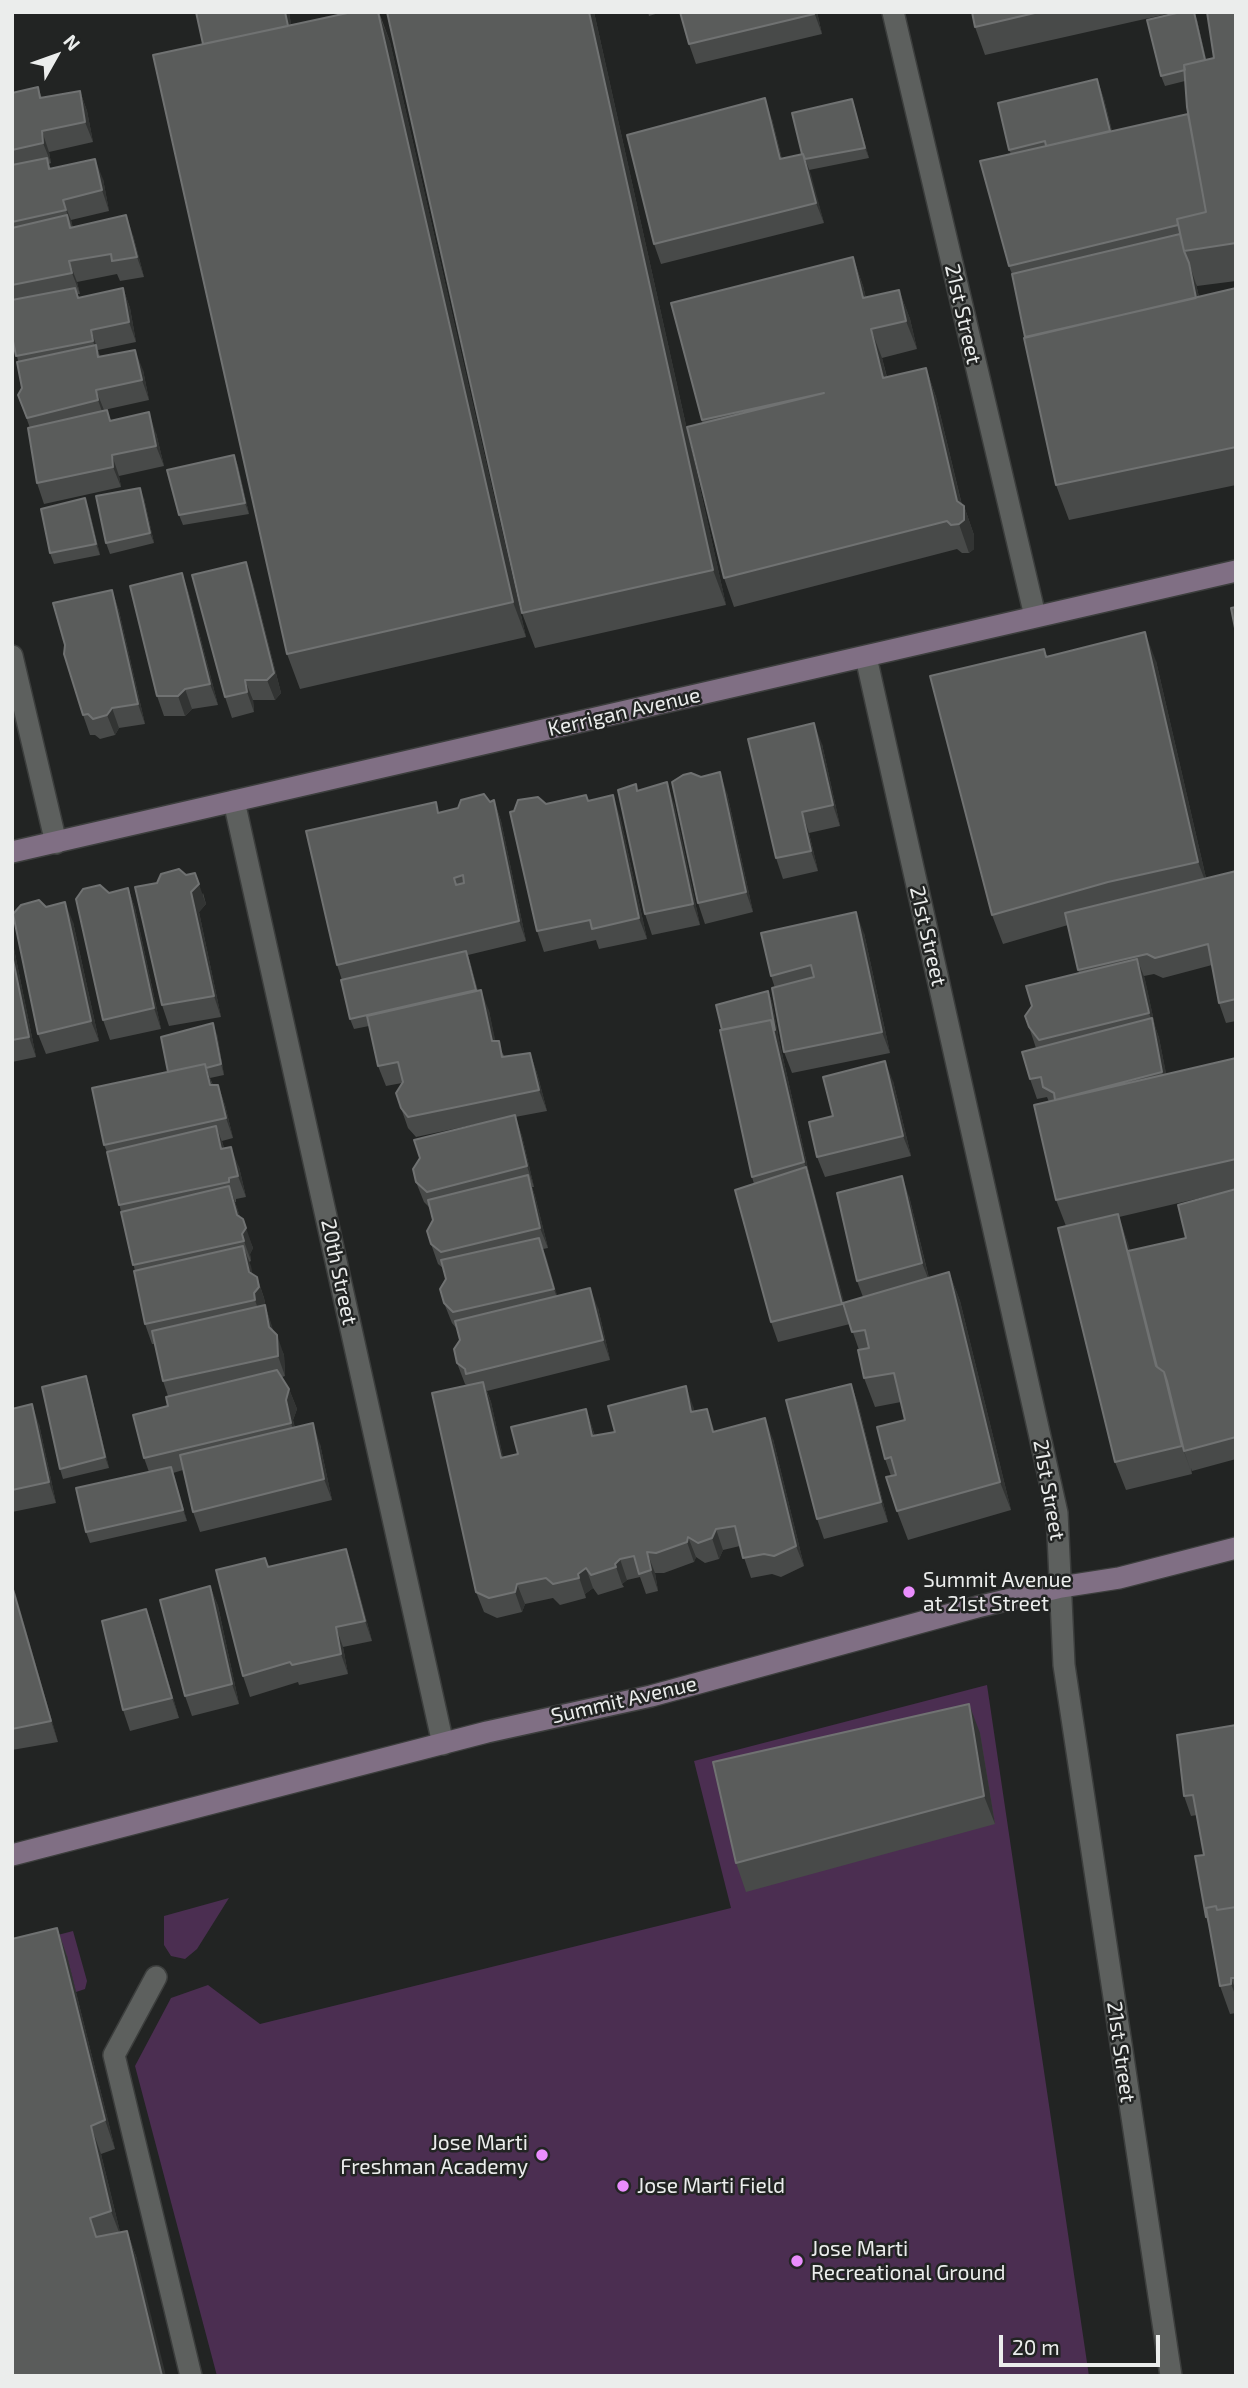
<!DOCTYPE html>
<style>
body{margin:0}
#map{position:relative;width:1248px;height:2388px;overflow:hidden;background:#222423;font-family:"Exo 2",sans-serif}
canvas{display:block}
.frame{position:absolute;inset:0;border:14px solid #ebedec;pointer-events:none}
.north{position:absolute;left:21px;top:21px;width:70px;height:70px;-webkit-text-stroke:5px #222423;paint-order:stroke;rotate:50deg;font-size:19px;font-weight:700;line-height:28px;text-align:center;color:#ebedec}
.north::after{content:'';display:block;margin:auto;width:24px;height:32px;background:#ebedec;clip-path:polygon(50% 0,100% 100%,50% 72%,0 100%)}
.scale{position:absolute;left:999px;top:2335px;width:161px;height:32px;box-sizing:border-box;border:4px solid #ebedec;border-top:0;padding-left:9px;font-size:21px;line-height:24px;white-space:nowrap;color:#ebedec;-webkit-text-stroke:5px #222423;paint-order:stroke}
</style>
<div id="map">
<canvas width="1248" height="2388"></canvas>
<div class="frame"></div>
<div class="north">N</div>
<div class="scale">20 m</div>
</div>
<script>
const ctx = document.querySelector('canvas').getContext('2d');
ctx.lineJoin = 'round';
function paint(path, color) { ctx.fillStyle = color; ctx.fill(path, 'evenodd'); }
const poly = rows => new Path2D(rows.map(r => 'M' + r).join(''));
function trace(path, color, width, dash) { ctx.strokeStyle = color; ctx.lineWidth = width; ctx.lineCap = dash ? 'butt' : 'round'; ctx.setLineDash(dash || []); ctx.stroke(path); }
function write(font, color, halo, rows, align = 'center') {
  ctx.font = font + ' "Exo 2",sans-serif'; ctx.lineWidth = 5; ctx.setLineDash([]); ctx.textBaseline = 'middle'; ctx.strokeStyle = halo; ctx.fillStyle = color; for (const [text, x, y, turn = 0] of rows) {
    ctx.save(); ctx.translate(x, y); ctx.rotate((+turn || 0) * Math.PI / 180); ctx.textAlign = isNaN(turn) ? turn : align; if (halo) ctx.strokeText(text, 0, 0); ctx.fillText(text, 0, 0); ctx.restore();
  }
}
paint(poly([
 [987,1685,1089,2376,217,2376,135,2066,171,1998,208,1985,260,2024,731,1908,694,1761],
 [229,1898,197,1949,185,1959,171,1956,164,1945,164,1916],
 [73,1931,87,1981,85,1989,76,1992,67,1956,12,1947]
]), '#4b2e51');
const lane = poly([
 [156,1977,114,2055,191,2376]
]);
const street = poly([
 [893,12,1035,616],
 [12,656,56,843],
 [866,657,1057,1513,1064,1665,1171,2376],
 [234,801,443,1744]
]);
const secondary = poly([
 [12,852,1236,571],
 [12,1855,487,1732,651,1696,977,1607,1061,1587,1119,1578,1236,1548]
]);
trace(lane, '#3c3e3d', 24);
trace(street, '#3c3e3d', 24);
trace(secondary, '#3c3e3d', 24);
trace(lane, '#5d605e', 21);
trace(street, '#5d605e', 21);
trace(secondary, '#806f84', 21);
paint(poly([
 [196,12,289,12,291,25,352,12,379,12,390,42,526,637,300,689,287,654,203,44],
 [594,12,726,605,535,648,522,613],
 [648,12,662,12,649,16],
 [680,12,817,12,822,34,696,64,689,44],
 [972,12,1176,12,985,55,975,27],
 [1236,12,1236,281,1197,286,1196,284,1199,297,1236,289,1236,485,1069,520,1056,485,1012,274,1009,266,1011,154,1009,150,1097,79,1104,99,1112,131,1188,114,1185,81,1165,86,1161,76,1197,20,1206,59,1214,58],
 [38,87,42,98,80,91,87,111,93,142,49,152,51,163,49,164,51,169,103,179,109,211,71,220,73,228,133,235,144,277,120,281,117,274,77,282,80,294,77,294,79,298,123,288,130,308,136,342,98,350,100,356,143,370,149,400,104,410,104,411,111,421,156,433,164,466,119,476,121,487,44,504,37,483,30,428,18,395,22,388,18,361,15,347,12,345,12,93],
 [855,109,869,158,809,170,824,223,661,264,654,244,772,119,782,159,802,154],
 [853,257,863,286,866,298,899,290,910,319,917,349,882,358,887,377,926,368,936,397,962,505,964,506,974,535,974,549,969,553,962,553,957,549,734,607,724,578,702,420],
 [234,455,238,466,249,514,183,525,179,515],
 [144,498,154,543,110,554,106,543],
 [89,509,100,555,54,564,50,553],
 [182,573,189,594,218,705,192,709,185,716,164,716,157,696],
 [253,583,281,693,275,700,253,700,254,712,232,718,225,697],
 [112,590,119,611,145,724,119,728,115,735,100,739,95,735,90,735,83,715],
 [1044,649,1047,657,1156,661,1206,878,1236,871,1236,1021,1226,1023,1219,1003,1212,965,1163,978,1154,974,1144,976,1155,1026,1159,1038,1166,1074,1236,1058,1236,1459,1192,1471,1191,1468,1192,1474,1126,1490,1115,1462,1066,1226,1056,1200,1049,1102,1047,1097,1037,1099,1030,1079,1036,1048,1029,1027,1079,973,1068,925,1003,944,992,915],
 [1213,1195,1186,1238,1130,1251,1119,1217],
 [822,744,840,826,809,833,818,871,783,879,776,858],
 [636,784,638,791,674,803,700,925,652,935,645,914],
 [727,793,753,912,705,924,698,903],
 [494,800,501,821,526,941,468,955,478,991,489,1011,495,1041,505,1057,530,1053,537,1073,547,1111,515,1117,522,1136,534,1187,532,1187,535,1196,548,1248,543,1249,557,1296,598,1308,610,1360,487,1391,491,1402,503,1458,518,1454,586,1409,595,1436,615,1432,693,1406,694,1412,715,1432,773,1439,804,1566,781,1577,772,1574,751,1578,740,1546,723,1550,719,1559,705,1563,696,1557,694,1562,664,1573,655,1573,658,1591,646,1594,640,1577,627,1580,622,1584,624,1587,598,1595,593,1588,585,1594,586,1598,560,1605,553,1598,525,1604,522,1612,497,1618,484,1612,476,1592,467,1385,465,1384,457,1363,460,1340,457,1329,452,1323,444,1303,446,1279,443,1268,438,1264,431,1244,433,1220,430,1208,424,1202,416,1182,477,1124,416,1137,408,1128,401,1108,402,1083,386,1086,378,1066,369,1026,354,1029,350,1019,342,980,337,965,440,813],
 [588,801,620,816,647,939,599,949,596,940,544,952,537,931,514,811,546,804],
 [128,888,135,908,161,1029,110,1040,103,1020,109,893],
 [203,893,206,904,199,912,221,1017,169,1026,162,1005],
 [46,907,73,922,99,1041,46,1054,38,1034],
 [864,933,890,1053,792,1073,784,1052,775,988,771,976],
 [12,939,36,1057,12,1062],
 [768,991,772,1002,779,1040,811,1182,844,1303,863,1297,857,1281,909,1196,929,1278,949,1272,960,1301,1011,1510,908,1540,897,1511,891,1476,885,1459,905,1420,901,1402,875,1407,864,1378,859,1350,850,1324,778,1342,771,1322,754,1184,752,1177,722,1030],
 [217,1034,224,1075,210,1078,213,1085,218,1085,225,1105,233,1138,222,1141,224,1148,239,1167,246,1197,236,1199,236,1202,235,1202,240,1217,253,1248,250,1254,251,1261,249,1262,252,1275,257,1277,264,1298,266,1308,273,1331,284,1355,285,1376,282,1377,289,1389,297,1409,293,1420,295,1428,320,1444,332,1500,200,1532,193,1512,183,1470,173,1473,187,1521,90,1543,86,1532,149,1472,144,1458,168,1406,168,1396,163,1381,155,1344,152,1344,145,1324,135,1271,107,1152,104,1145,168,1072],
 [893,1081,911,1156,825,1177,817,1157,833,1116],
 [86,1376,89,1386,109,1468,63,1479,60,1469],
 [851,1384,858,1404,888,1522,824,1539,817,1519],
 [12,1409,39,1424,56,1503,12,1512],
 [268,1567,353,1570,372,1641,343,1647,348,1674,299,1685,298,1682,250,1697,243,1676],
 [12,1583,58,1742,12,1750],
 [210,1586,218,1606,239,1704,192,1716,185,1696],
 [146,1609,153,1629,179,1718,130,1731,123,1710],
 [1236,1725,1236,2013,1230,2014,1220,1986,1209,1926,1206,1917,1204,1855,1197,1815,1191,1816,1184,1796],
 [980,1733,995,1824,746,1892,736,1863],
 [57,1928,67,1956,115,2149,101,2154,120,2232,127,2231,137,2259,12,2376]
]), '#484a49');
paint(poly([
 [285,12,289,12,296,53,289,33],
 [378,12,390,42,526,637,513,602],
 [589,12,594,12,726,605,713,570],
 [814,12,817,12,822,34],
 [1194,12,1197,20,1210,75,1207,65],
 [1097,79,1104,99,1117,153,1110,132],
 [80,91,87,111,93,142,85,122],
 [765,98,772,119,787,180,780,159],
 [852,99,855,109,869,158,865,148],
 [42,131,49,152,51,163,43,143],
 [803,154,811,174,824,223,816,203],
 [95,159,103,179,109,211,102,190],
 [63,200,71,220,73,230,66,210],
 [126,215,133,235,144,277,137,257],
 [853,257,863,286,873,327,863,298],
 [69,261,77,282,80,294,72,273],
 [1189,263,1196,284,1206,327,1198,307],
 [123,288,130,308,136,342,129,322],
 [899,290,910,319,917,349,906,321],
 [871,329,882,358,894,407,883,378],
 [91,330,103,365,105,377,93,341],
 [135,350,143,370,149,400,142,380],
 [926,368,936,397,964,514,964,506,974,535,974,549,969,553,959,524,957,501],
 [96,390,104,410,105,420,98,400],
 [149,412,156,433,164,466,156,446],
 [112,455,119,476,121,487,113,467],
 [234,455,238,466,249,514,245,503],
 [140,488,144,498,154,543,150,533],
 [85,498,89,509,100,555,96,544],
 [246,562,253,583,281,693,275,700,267,680],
 [182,573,189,594,218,705,210,684],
 [112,590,119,611,145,724,138,704],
 [1145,632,1156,661,1209,891,1198,862],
 [245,680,253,700,254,712,247,692],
 [185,689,192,709,185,716,178,696],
 [112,708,119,728,115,735,107,715],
 [814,723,822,744,840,826,833,805],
 [720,772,727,793,753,912,746,892],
 [667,782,674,803,700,925,693,904],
 [613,795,620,816,647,939,639,918],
 [494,800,501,821,526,941,519,921],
 [802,812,809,833,818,871,811,851],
 [195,873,206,904,199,912,221,1017,214,996,191,892],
 [128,888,135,908,161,1029,154,1008],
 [65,902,73,922,99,1041,91,1021],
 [856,912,864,933,890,1053,882,1032],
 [12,939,36,1057,29,1037,12,955],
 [466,951,470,961,480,1000,476,990],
 [1137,959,1145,979,1155,1026,1159,1038,1170,1093,1162,1072,1153,1024,1149,1013],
 [481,990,489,1011,500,1062,492,1041],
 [768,991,772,1002,779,1040,811,1182,804,1162,771,1020],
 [213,1023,217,1034,224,1075,221,1064],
 [530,1053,537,1073,547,1111,539,1090],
 [885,1061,893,1081,911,1156,903,1136],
 [205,1064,212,1084,218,1106,210,1085],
 [218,1085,225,1105,233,1138,226,1118],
 [515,1115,522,1136,534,1187,527,1166],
 [216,1126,224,1147,229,1169,221,1149],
 [231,1147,239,1167,246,1197,238,1176],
 [806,1167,813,1187,850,1324,842,1304],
 [528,1175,535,1196,548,1248,540,1228],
 [902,1176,909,1196,930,1283,922,1263],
 [229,1186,237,1207,244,1231,243,1219,253,1248,250,1254,251,1261,244,1241],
 [1118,1214,1128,1243,1162,1377,1159,1375],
 [539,1238,547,1259,561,1309,554,1289],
 [243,1246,251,1266,256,1291,257,1277,264,1298,266,1308,272,1326,277,1348,262,1321,255,1300],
 [949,1272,960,1301,1011,1510,1000,1482],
 [590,1288,598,1308,610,1360,603,1340],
 [277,1335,284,1355,285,1376,278,1356],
 [1164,1372,1175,1401,1184,1451,1192,1474,1182,1446],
 [86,1376,89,1386,109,1468,105,1457],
 [483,1382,491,1402,508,1479,501,1458],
 [851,1384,858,1404,888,1522,881,1502],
 [686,1386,693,1406,699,1433,691,1412],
 [289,1389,297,1409,293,1420,298,1443,291,1423,286,1400],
 [32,1404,39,1424,56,1503,49,1482],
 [586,1409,593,1430,599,1456,592,1436],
 [707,1409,714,1429,720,1453,713,1432],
 [765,1418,773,1439,804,1566,796,1546],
 [313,1423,320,1444,332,1500,324,1479],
 [171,1467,175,1477,187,1521,183,1510],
 [716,1529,723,1550,719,1559,712,1538],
 [688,1537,696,1557,694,1562,687,1542],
 [346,1549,353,1570,372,1641,365,1621],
 [647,1552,655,1573,658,1591,651,1570],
 [620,1559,627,1580,622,1584,615,1564],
 [586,1568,593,1588,585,1594,586,1598,578,1574],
 [12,1583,16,1595,58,1742,51,1721],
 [517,1584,525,1604,522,1612,515,1592],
 [210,1586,218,1606,239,1704,232,1684],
 [146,1609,153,1629,179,1718,172,1698],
 [336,1627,343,1647,348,1674,341,1654],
 [969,1704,980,1733,995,1824,984,1796],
 [57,1928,67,1956,115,2149,105,2120],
 [1231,1978,1236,1991,1236,1997,1231,1984],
 [91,2126,101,2154,122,2240,111,2211],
 [127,2231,137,2259,166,2376,162,2376]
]), '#323433');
const building = poly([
 [196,12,285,12,288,26,203,44,196,12],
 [352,12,378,12,513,602,287,654,153,55,352,12],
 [387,12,589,12,713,570,522,613,387,12],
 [680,12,814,12,814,14,689,44,680,12],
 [972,12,1039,12,975,27,972,12],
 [1181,12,1194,12,1205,60,1184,65,1185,70,1161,76,1147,20,1181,12],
 [1207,12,1236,12,1236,243,1184,251,1177,219,1206,212,1187,107,1184,65,1214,58,1207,12],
 [1097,79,1110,131,1046,146,1045,141,1009,150,998,103,1097,79],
 [38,87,40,98,80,91,85,122,42,131,43,143,12,150,12,93,38,87],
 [765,98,780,159,803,154,816,203,654,244,627,135,765,98],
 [852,99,865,148,805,159,803,154,802,154,792,113,852,99],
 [1188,114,1206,212,1177,219,1178,225,1009,266,980,161,1188,114],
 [47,158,49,169,95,159,102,190,63,200,66,210,12,222,12,165,47,158],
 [67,215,70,228,126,215,137,257,112,261,111,254,69,261,72,273,12,285,12,228,67,215],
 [1180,234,1184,251,1189,263,1196,298,1025,337,1012,274,1180,234],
 [853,257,863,298,899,290,906,321,871,329,883,378,926,368,957,501,964,506,964,520,959,524,951,525,947,521,724,578,687,427,824,393,702,420,671,303,853,257],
 [75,288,78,298,123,288,129,322,91,330,93,341,16,356,12,336,12,300,75,288],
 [1236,288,1236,447,1056,485,1024,338,1236,288],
 [96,345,98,357,135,350,142,380,96,390,98,400,27,418,18,395,22,388,17,362,96,345],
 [107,410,110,421,149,412,156,446,112,455,113,467,37,483,28,428,107,410],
 [234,455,245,503,179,515,167,470,234,455],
 [140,488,150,533,106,543,96,496,140,488],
 [85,498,96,544,50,553,41,509,85,498],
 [246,562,274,673,267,680,245,680,247,692,225,697,192,575,246,562],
 [182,573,210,684,185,689,178,696,157,696,130,586,182,573],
 [112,590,138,704,112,708,107,715,93,719,88,714,83,715,64,654,65,645,53,603,112,590],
 [1236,607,1236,633,1231,608,1236,607],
 [1145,632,1198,862,1108,882,992,915,930,676,1044,649,1046,657,1145,632],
 [814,723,833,805,802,812,811,851,776,858,748,739,814,723],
 [720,772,746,892,698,903,672,782,683,775,691,773,701,777,720,772],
 [667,782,693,904,645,914,618,790,636,784,637,791,667,782],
 [484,794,490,802,494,800,519,921,337,965,306,831,436,802,438,813,458,808,461,800,484,794],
 [463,875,464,883,456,885,454,878,463,875],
 [586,795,588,801,613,795,639,918,592,929,590,920,537,931,510,812,514,811,518,800,538,797,546,804,586,795],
 [179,869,186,875,195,873,199,884,191,892,214,996,162,1005,135,887,157,883,161,874,179,869],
 [1236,871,1236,999,1219,1003,1208,944,1155,958,1147,954,1078,970,1065,913,1236,871],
 [100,885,109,893,128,888,154,1008,103,1020,76,899,83,889,100,885],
 [39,900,46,907,65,902,91,1021,38,1034,13,914,21,905,39,900],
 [856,912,882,1032,784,1052,772,988,814,977,811,965,771,976,761,933,856,912],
 [466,951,476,990,350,1019,341,980,466,951],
 [12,955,29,1037,12,1040,12,955],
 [1137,959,1149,1013,1039,1040,1029,1027,1025,1016,1032,1006,1026,986,1137,959],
 [481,990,492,1041,499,1041,502,1057,530,1053,539,1090,408,1117,401,1108,396,1093,403,1082,398,1062,378,1066,367,1016,481,990],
 [768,991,775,1030,771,1020,722,1030,716,1005,768,991],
 [1152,1018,1162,1072,1055,1100,1054,1093,1043,1087,1041,1077,1030,1079,1022,1052,1152,1018],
 [771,1020,804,1162,752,1177,720,1030,771,1020],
 [213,1023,221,1064,206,1068,205,1064,168,1072,161,1037,213,1023],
 [1236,1058,1236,1159,1056,1200,1034,1105,1236,1058],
 [885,1061,903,1136,817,1157,809,1122,833,1116,823,1077,885,1061],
 [205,1064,210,1085,218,1085,226,1118,104,1145,92,1088,205,1064],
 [515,1115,527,1166,427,1192,416,1182,413,1169,420,1158,414,1140,515,1115],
 [216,1126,221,1149,231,1147,238,1176,229,1178,229,1182,119,1205,107,1152,216,1126],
 [806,1167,842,1304,771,1322,735,1190,806,1167],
 [528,1175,540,1228,441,1252,431,1244,427,1231,433,1220,428,1200,528,1175],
 [902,1176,922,1263,857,1281,837,1193,902,1176],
 [229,1186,237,1215,243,1219,246,1228,242,1234,244,1241,133,1265,121,1212,229,1186],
 [1236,1189,1236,1437,1184,1451,1167,1381,1164,1372,1157,1367,1128,1251,1186,1238,1178,1205,1236,1189],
 [1118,1214,1156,1366,1164,1372,1182,1446,1115,1462,1058,1228,1118,1214],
 [539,1238,554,1289,453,1312,444,1303,440,1289,446,1279,441,1260,539,1238],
 [243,1246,249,1272,257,1277,259,1287,254,1293,255,1300,145,1324,134,1271,243,1246],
 [949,1272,1000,1482,897,1511,886,1477,896,1475,891,1457,885,1459,877,1427,905,1420,894,1373,864,1378,858,1350,869,1348,865,1330,852,1332,843,1303,949,1272],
 [590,1288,603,1340,466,1374,465,1369,457,1363,454,1349,460,1340,455,1321,590,1288],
 [265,1305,269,1327,277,1335,278,1356,163,1381,152,1331,265,1305],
 [277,1370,289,1389,286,1400,291,1423,144,1458,133,1415,168,1406,166,1397,277,1370],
 [86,1376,105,1457,60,1469,42,1387,86,1376],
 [483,1382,501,1458,518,1454,511,1427,586,1409,592,1436,615,1432,608,1406,686,1386,691,1412,707,1409,713,1432,765,1418,796,1546,774,1556,764,1554,743,1558,735,1526,716,1529,712,1538,698,1543,688,1537,687,1542,656,1553,647,1552,651,1570,639,1574,634,1556,620,1559,615,1564,616,1567,591,1575,586,1568,578,1574,579,1578,553,1584,546,1578,517,1584,515,1592,489,1598,476,1592,432,1393,483,1382],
 [851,1384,881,1502,817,1519,786,1400,851,1384],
 [32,1404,49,1482,12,1490,12,1409,32,1404],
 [313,1423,324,1479,193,1512,180,1455,313,1423],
 [171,1467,183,1510,86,1532,76,1488,171,1467],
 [346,1549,365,1621,336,1627,341,1654,292,1665,290,1662,243,1676,216,1570,265,1558,268,1567,346,1549],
 [12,1586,51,1721,12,1729,12,1586],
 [210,1586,232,1684,185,1696,160,1600,210,1586],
 [146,1609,172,1698,123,1710,102,1621,146,1609],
 [969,1704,984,1796,736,1863,713,1762,969,1704],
 [1236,1725,1236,1907,1217,1910,1216,1906,1206,1908,1207,1916,1206,1917,1195,1856,1204,1855,1193,1795,1184,1796,1177,1735,1236,1725],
 [1216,1906,1217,1910,1236,1907,1236,1978,1231,1978,1231,1984,1220,1986,1206,1908,1216,1906],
 [57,1928,105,2120,91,2126,111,2211,90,2218,96,2237,127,2231,162,2376,12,2376,12,1939,57,1928]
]);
paint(building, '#5a5c5b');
trace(building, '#707272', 2);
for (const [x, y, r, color] of [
 [909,1592,7,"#ea8dfd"],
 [542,2155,7,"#ea8dfd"],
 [623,2186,7,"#ea8dfd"],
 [797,2261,7,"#ea8dfd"]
]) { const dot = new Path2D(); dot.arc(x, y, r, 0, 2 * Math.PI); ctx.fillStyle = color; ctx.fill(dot); trace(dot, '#222423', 2.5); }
write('21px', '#ebedec', '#222423', [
 ["21st Street",963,314,77],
 ["Kerrigan Avenue",624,712,-13],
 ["21st Street",928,936,77],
 ["20th Street",339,1272,78],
 ["21st Street",1049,1490,80],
 ["Summit Avenue",624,1700,-13],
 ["21st Street",1121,2052,82]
]);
write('21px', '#ebedec', '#222423', [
 ["Summit Avenue",923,1580],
 ["at 21st Street",923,1604],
 ["Jose Marti",528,2143,"right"],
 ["Freshman Academy",528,2167,"right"],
 ["Jose Marti Field",637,2186],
 ["Jose Marti",811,2249],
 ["Recreational Ground",811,2273]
], 'left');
</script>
